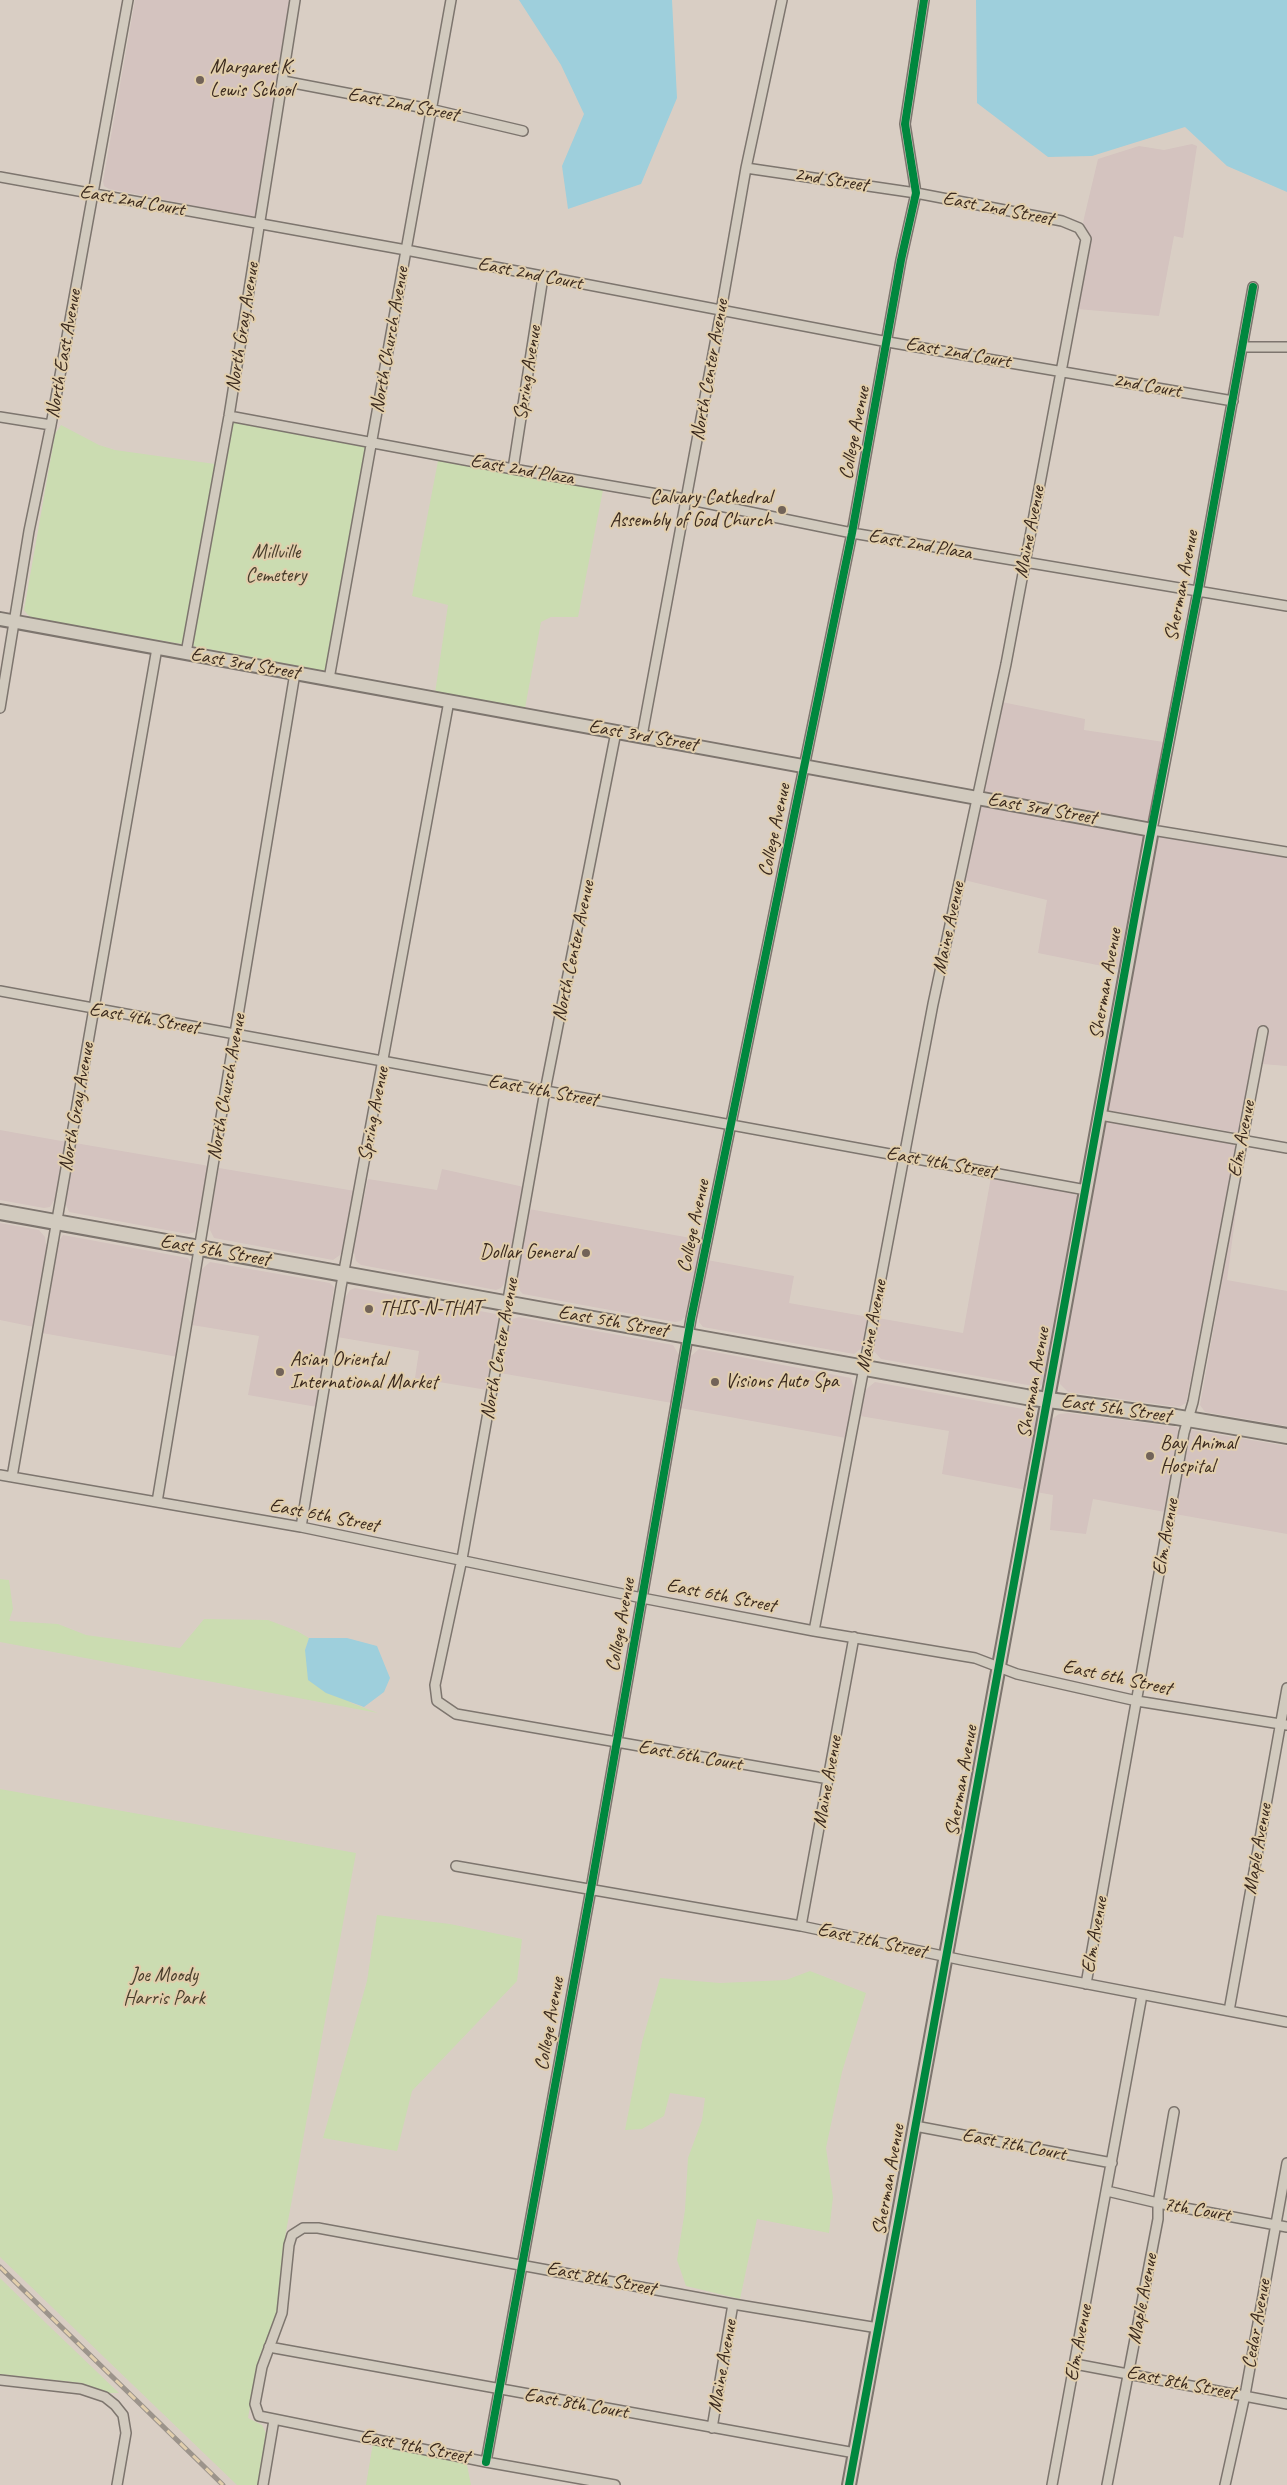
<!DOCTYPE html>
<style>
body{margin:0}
canvas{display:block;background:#d9cec4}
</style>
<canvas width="1287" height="2485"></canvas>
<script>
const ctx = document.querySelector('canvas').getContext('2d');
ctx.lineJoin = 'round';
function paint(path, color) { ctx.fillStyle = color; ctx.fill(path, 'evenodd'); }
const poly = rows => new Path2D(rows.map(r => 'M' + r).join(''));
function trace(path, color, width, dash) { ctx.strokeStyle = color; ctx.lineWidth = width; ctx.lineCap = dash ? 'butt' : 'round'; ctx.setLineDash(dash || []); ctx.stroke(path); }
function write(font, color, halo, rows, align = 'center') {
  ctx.font = font + ' Caveat,sans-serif'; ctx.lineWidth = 4; ctx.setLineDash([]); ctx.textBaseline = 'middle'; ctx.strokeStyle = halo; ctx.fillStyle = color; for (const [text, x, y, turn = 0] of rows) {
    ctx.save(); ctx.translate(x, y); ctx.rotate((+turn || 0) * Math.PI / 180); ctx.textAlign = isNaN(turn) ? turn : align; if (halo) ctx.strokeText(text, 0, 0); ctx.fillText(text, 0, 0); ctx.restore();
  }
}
paint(poly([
 [135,0,291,0,257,218,109,189,104,186,103,181],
 [1192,144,1197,146,1183,238,1174,236,1159,316,1077,309,1091,240,1083,223,1084,218,1098,159,1139,146,1164,150],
 [1002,702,1085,719,1084,730,1164,742,1148,822,982,791],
 [980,802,1146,833,1122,970,1038,953,1047,900,964,880],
 [1156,835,1287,858,1287,1066,1262,1064,1268,1027,1259,1025,1239,1133,1106,1110],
 [1104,1121,1237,1144,1186,1403,1179,1407,1068,1392,1060,1384,1058,1377,1064,1333],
 [0,1130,67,1142,57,1196,50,1207,44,1208,0,1200],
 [75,1143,209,1166,195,1232,188,1234,69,1212,65,1202],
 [219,1168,355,1191,344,1249,340,1255,333,1260,214,1238,210,1230,209,1224],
 [442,1169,524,1187,506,1281,501,1288,496,1290,361,1265,356,1261,353,1248,368,1179,437,1190],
 [1241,1174,1227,1280,1287,1291,1287,1426,1205,1412,1200,1405],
 [991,1177,1074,1193,1078,1197,1044,1382,1039,1387,881,1359,873,1350,878,1318,963,1333],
 [529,1209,702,1240,685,1317,681,1321,675,1322,523,1294,520,1291,517,1277],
 [0,1223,39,1230,45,1237,47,1253,34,1327,0,1320],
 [63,1235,188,1258,192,1266,178,1357,42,1333,58,1243],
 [707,1260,794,1276,789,1303,869,1317,863,1347,854,1354,703,1327,699,1322,698,1311],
 [210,1262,330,1283,334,1287,317,1407,248,1395,259,1336,192,1325,202,1269],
 [355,1288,496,1314,498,1320,498,1329,487,1390,415,1378,419,1351,337,1337,345,1298,350,1290],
 [519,1317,673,1345,679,1355,672,1403,500,1373,509,1326,513,1319],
 [699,1349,851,1378,854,1388,846,1438,680,1408,691,1356],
 [875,1382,1034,1411,1037,1416,1037,1424,1026,1490,942,1474,949,1431,860,1416,865,1390],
 [1068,1413,1177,1427,1179,1435,1165,1512,1093,1499,1086,1534,1050,1530,1053,1495,1036,1492,1052,1419,1059,1414],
 [1191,1430,1287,1446,1287,1534,1175,1514,1188,1436]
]), '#d4c3bf');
paint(poly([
 [238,422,363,445,366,448,328,666,324,671,193,646,231,428,234,423],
 [61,425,99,445,115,450,215,464,185,641,182,644,34,619,27,614,24,610,55,434],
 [438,461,603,490,578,617,551,617,541,622,525,708,435,693,448,605,412,596],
 [0,1579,9,1580,13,1609,9,1621,58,1624,86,1635,180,1648,204,1619,268,1620,297,1631,309,1638,305,1650,351,1703,378,1713,0,1642],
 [0,1789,356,1853,285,2237,278,2311,259,2358,248,2418,262,2425,266,2433,258,2485,237,2485,0,2257],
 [377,1915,450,1924,522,1939,517,1981,412,2091,397,2151,323,2138,367,1981],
 [810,1971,866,1993,842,2072,826,2148,833,2197,829,2233,757,2219,740,2299,686,2286,677,2260,685,2210,688,2158,702,2120,705,2098,670,2093,664,2116,642,2129,625,2130,642,2042,660,1978,720,1983,786,1980],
 [0,2278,48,2325,119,2393,108,2393,82,2383,0,2374],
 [373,2443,466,2460,471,2485,366,2485]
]), '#cbdcb1');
paint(poly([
 [519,0,672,0,677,98,641,184,568,209,562,166,584,114,561,65],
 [976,0,1287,0,1287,192,1227,166,1185,127,1092,156,1048,157,977,103],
 [309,1638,347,1638,377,1646,390,1678,384,1692,364,1707,326,1693,308,1680,305,1650]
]), '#9ecfdc');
const street = poly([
 [283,81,430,109,523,131],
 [746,168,916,193,1062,221,1079,228,1086,239,1006,664,933,1004,814,1631],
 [0,177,406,250,888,342,1233,401],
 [1253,287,1198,591,1152,830,1287,852],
 [1242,347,1287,347],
 [229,416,513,469,686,499,852,533,1287,606],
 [0,417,51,425],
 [513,469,543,277],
 [186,653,229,416,295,0],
 [329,679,451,0],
 [0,708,29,531,51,425,128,0],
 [616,732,545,1091,462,1559,435,1685,437,1701,456,1714,829,1779],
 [642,736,721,311,746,168,782,0],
 [0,991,1086,1190],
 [1100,1115,1287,1148],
 [0,1475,301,1527,642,1598,814,1631,975,1658,1017,1674,1137,1701,1287,1725],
 [12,1477,157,648],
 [157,1502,295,673],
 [301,1527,341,1287,449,701],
 [456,1866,801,1926,962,1960,1287,2022],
 [801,1926,854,1637],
 [1086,1984,1184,1433,1193,1402,1263,1031],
 [1229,2011,1287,1688],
 [915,2126,1112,2163],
 [1107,2191,1158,2203,1287,2227],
 [269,2347,855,2453],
 [1075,2364,1287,2404],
 [0,2380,81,2389,105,2397,115,2405,123,2415,126,2433,117,2485],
 [712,2428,733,2304],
 [486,2462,591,1889,691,1319,852,533,901,260,916,193,905,124,924,0],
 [263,2485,274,2420],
 [615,2485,486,2462,259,2416,255,2404,262,2367,282,2313,289,2245,292,2235,303,2228,318,2228,733,2304,878,2328],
 [1052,2485,1142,1995],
 [1107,2485,1158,2219,1158,2203,1174,2112],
 [1225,2485,1245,2395,1287,2163]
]);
const secondary = poly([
 [0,619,1152,830,849,2485]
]);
const primary = poly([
 [0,1212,1026,1397,1176,1417,1287,1436]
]);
trace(street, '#7d756e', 12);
trace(secondary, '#7d756e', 16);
trace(primary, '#7d756e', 18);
trace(street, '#d1cabe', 9);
trace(secondary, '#d1cabe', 12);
trace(primary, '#d1cabe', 14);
const rail = poly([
 [0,2267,223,2485]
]);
trace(rail, '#9c948b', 5);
trace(rail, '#e1ceac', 3, [9]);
trace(poly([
 [486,2462,591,1889,691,1319,852,533,901,260,916,193,905,124,924,0],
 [849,2485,903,2195,1137,904,1198,591,1253,287]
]), '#00873e', 8);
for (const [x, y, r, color] of [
 [200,80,5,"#726358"],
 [782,510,5,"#726358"],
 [586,1253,5,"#726358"],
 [369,1309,5,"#726358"],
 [280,1372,5,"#726358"],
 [715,1382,5,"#726358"],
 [1150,1456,5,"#726358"]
]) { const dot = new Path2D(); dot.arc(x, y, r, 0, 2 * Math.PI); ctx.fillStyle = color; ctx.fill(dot); trace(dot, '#e1ceac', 2); }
write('20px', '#3b2a1e', '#e1ceac', [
 ["Margaret K.",210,68],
 ["Lewis School",210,91],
 ["Calvary Cathedral",772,498,"right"],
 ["Assembly of God Church",772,521,"right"],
 ["Dollar General",576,1253,"right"],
 ["THIS-N-THAT",379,1309],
 ["Asian Oriental",290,1360],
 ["International Market",290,1383],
 ["Visions Auto Spa",725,1382],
 ["Bay Animal",1160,1444],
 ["Hospital",1160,1467]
], 'left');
write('20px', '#3b2a1e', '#e1ceac', [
 ["East 2nd Street",403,105,11],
 ["2nd Street",831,180,9],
 ["East 2nd Court",132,201,10],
 ["East 2nd Street",998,209,11],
 ["East 2nd Court",530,274,11],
 ["North Gray Avenue",243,327,-81],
 ["North Church Avenue",390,340,-80],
 ["East 2nd Court",958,353,10],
 ["North East Avenue",64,354,-80],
 ["North Center Avenue",710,370,-80],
 ["Spring Avenue",528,373,-81],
 ["2nd Court",1147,386,10],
 ["College Avenue",855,433,-79],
 ["East 2nd Plaza",522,470,10],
 ["Maine Avenue",1030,532,-79],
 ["East 2nd Plaza",920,545,10],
 ["Sherman Avenue",1182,586,-79],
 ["East 3rd Street",245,664,10],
 ["East 3rd Street",643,736,10],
 ["East 3rd Street",1042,809,10],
 ["College Avenue",775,830,-78],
 ["Maine Avenue",949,928,-78],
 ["North Center Avenue",574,951,-78],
 ["Sherman Avenue",1106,984,-80],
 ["East 4th Street",144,1019,10],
 ["North Church Avenue",227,1087,-80],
 ["East 4th Street",543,1091,10],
 ["North Gray Avenue",77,1107,-80],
 ["Spring Avenue",374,1114,-79],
 ["Elm Avenue",1242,1139,-79],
 ["East 4th Street",941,1163,10],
 ["College Avenue",694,1226,-78],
 ["East 5th Street",215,1251,10],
 ["East 5th Street",613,1322,10],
 ["Maine Avenue",872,1326,-79],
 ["North Center Avenue",500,1349,-80],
 ["Sherman Avenue",1034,1383,-80],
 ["East 5th Street",1116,1409,8],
 ["East 6th Street",324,1516,11],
 ["Elm Avenue",1166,1537,-80],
 ["East 6th Street",721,1596,11],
 ["College Avenue",621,1625,-80],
 ["East 6th Street",1117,1678,12],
 ["East 6th Court",690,1756,10],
 ["Sherman Avenue",962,1781,-80],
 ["Maine Avenue",828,1782,-80],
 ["Maple Avenue",1258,1849,-80],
 ["Elm Avenue",1095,1935,-80],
 ["East 7th Street",872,1941,12],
 ["College Avenue",550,2024,-80],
 ["East 7th Court",1014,2145,11],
 ["Sherman Avenue",889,2180,-80],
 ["7th Court",1197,2210,10],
 ["East 8th Street",601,2279,11],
 ["Maple Avenue",1143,2299,-79],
 ["Cedar Avenue",1257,2324,-80],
 ["Elm Avenue",1079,2343,-79],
 ["Maine Avenue",723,2366,-80],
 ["East 8th Street",1181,2383,11],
 ["East 8th Court",576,2404,10],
 ["East 9th Street",415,2447,11]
]);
write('20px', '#483d2b', '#e1ceac', [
 ["Millville",276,553],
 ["Cemetery",276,576],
 ["Joe Moody",164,1976],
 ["Harris Park",164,1999]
]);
</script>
